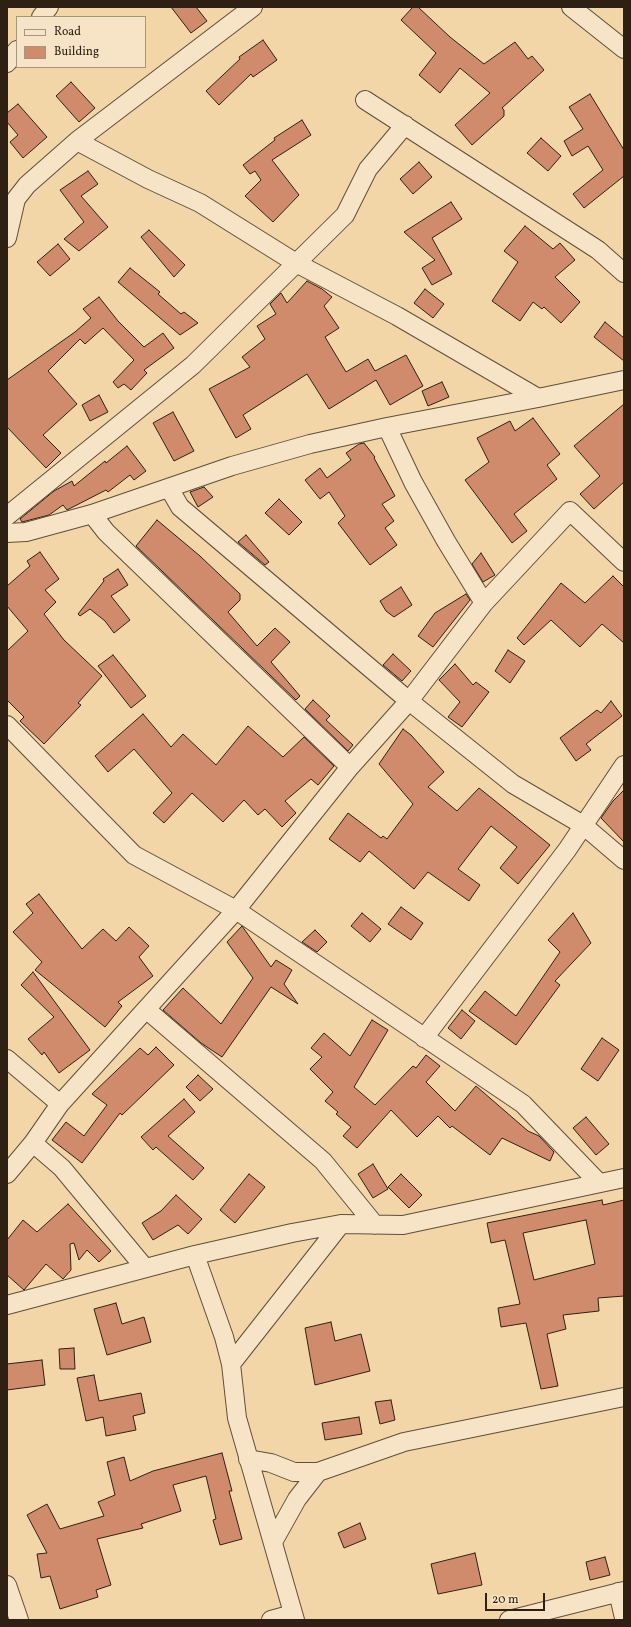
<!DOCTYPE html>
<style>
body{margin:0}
#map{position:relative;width:631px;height:1627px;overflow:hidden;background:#f3d6a8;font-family:Vollkorn,serif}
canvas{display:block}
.frame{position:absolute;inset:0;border:8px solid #2e2114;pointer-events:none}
.legend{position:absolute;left:16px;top:16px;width:130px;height:52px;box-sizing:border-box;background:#f7e4c6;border:1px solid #a7967f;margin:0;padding:5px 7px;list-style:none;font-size:12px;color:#2e2114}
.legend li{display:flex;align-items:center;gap:8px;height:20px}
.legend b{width:20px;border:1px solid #a7967f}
.scale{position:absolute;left:485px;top:1593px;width:60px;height:18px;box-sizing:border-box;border:2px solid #2e2114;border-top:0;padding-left:5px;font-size:12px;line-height:14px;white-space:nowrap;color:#2e2114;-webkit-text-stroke:3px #f7e4c6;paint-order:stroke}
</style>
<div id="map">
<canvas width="631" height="1627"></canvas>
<div class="frame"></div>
<ul class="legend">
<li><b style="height:5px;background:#f7e4c6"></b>Road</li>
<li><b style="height:11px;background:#d08a6c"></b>Building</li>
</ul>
<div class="scale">20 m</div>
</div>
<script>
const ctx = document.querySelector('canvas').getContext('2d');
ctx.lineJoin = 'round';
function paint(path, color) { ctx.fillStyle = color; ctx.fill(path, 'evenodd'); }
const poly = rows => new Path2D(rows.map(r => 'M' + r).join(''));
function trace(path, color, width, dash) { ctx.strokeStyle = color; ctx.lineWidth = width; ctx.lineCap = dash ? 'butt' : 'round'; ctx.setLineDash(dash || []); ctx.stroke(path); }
const building = poly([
 [171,7,196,7,207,21,191,33,171,7],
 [413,7,418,7,450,37,484,64,515,42,528,59,532,56,544,70,502,108,504,110,504,116,472,145,455,125,490,93,460,68,440,93,419,75,436,53,401,20,413,7],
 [263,40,277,60,253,77,251,74,219,105,206,91,240,59,239,57,263,40],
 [71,82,95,108,79,122,56,96,71,82],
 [590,94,624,150,624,176,584,208,573,194,603,170,588,146,572,156,564,141,583,129,569,107,590,94],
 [18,104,47,137,23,158,10,142,18,135,7,122,7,113,18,104],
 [302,120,311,135,272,160,299,195,273,222,245,196,261,180,255,171,250,174,243,165,275,140,274,138,302,120],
 [541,138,561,156,548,171,527,153,541,138],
 [419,162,432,177,413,194,400,179,419,162],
 [88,171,98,184,81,196,108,227,79,251,64,239,84,222,60,190,88,171],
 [451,202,462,219,432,238,452,274,432,285,422,268,435,260,404,232,451,202],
 [525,226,553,249,560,243,575,260,555,277,580,302,561,323,544,307,542,309,533,302,520,321,492,301,518,262,504,251,525,226],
 [149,230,185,265,174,277,141,237,149,230],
 [58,244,70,259,50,276,37,262,58,244],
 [130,268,160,292,158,294,181,314,184,312,198,323,180,335,118,282,130,268],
 [307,281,322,289,332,297,324,306,339,328,325,337,346,372,368,359,375,371,406,355,423,386,390,405,376,380,329,409,307,374,243,415,251,429,236,438,209,389,250,367,242,357,265,339,257,326,276,314,270,304,281,293,287,303,307,281],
 [425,289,444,304,433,318,414,303,425,289],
 [99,297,118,321,144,347,163,333,174,348,144,370,147,373,131,390,124,384,118,388,113,382,134,360,103,328,85,344,80,339,48,371,77,404,43,435,61,453,46,468,7,427,7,380,75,332,91,318,83,309,99,297],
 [605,322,624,338,624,361,594,337,605,322],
 [442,382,449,397,428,406,422,391,442,382],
 [99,395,108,412,90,421,82,405,99,395],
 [624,404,624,482,594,509,580,494,600,476,574,446,624,404],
 [173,412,194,451,174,461,153,423,173,412],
 [533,418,560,454,547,465,557,479,514,514,527,531,512,543,465,480,489,462,477,438,510,421,515,431,533,418],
 [364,443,375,457,374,458,395,496,382,504,394,521,385,528,397,545,370,565,338,523,345,516,329,492,320,499,305,480,320,468,327,478,351,460,346,453,359,444,364,443],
 [127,446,146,471,134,480,130,475,108,492,106,490,67,510,63,505,49,515,22,522,20,519,54,491,72,481,74,486,105,461,106,463,127,446],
 [204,487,213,497,198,507,190,492,204,487],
 [279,499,302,522,289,535,265,513,279,499],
 [157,520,200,556,240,594,240,600,228,612,257,646,275,628,290,642,271,662,300,696,296,700,136,546,157,520],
 [246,535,269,562,265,565,238,542,246,535],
 [40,552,59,579,45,590,56,602,44,614,64,640,102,676,78,703,81,705,44,744,20,721,24,717,7,700,7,651,28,631,7,606,7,586,30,566,27,561,40,552],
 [481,553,495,575,483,582,472,564,481,553],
 [118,569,128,585,111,596,130,620,114,633,105,621,90,609,80,616,78,614,104,581,103,579,118,569],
 [613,576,624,587,624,643,602,624,580,647,551,620,524,645,517,638,561,583,585,603,613,576],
 [401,587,412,605,394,617,386,611,380,601,401,587],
 [466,594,470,600,433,647,418,636,435,613,466,594],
 [508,650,525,661,510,683,495,671,508,650],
 [393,654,411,671,402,681,383,665,393,654],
 [113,655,146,696,131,708,98,666,113,655],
 [455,664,473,685,476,682,489,692,462,727,448,717,460,702,439,680,455,664],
 [313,700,330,716,326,720,353,745,348,751,305,709,313,700],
 [611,701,622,716,586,744,591,750,576,761,560,738,597,710,601,713,611,701],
 [143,714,171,747,183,734,216,765,248,726,283,757,304,737,334,766,318,785,311,779,285,801,296,813,282,827,265,809,258,815,244,800,223,822,192,793,164,823,153,813,172,793,134,749,108,772,95,756,143,714],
 [403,729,411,735,444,772,428,787,457,811,479,788,550,845,518,884,500,868,517,847,491,826,458,869,480,885,469,901,428,872,414,889,369,851,360,862,329,839,348,813,381,838,383,836,387,839,413,804,379,764,403,729],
 [624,790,624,842,601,818,613,801,624,790],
 [39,894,82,949,103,929,116,941,129,927,149,946,139,957,153,976,118,1002,122,1006,105,1027,35,970,42,962,13,932,33,913,26,904,39,894],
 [401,907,423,923,411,940,388,924,401,907],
 [362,913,381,929,370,942,351,926,362,913],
 [573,913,591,943,555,981,560,985,516,1045,469,1011,485,991,516,1016,560,952,548,940,573,913],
 [242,926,271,967,276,960,292,970,284,984,298,1004,271,987,222,1057,201,1043,163,1010,183,988,221,1024,253,978,227,942,242,926],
 [315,930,327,942,317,952,302,942,315,930],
 [33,972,90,1050,59,1073,44,1052,42,1055,28,1039,54,1017,21,985,33,972],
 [462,1010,475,1021,461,1039,448,1028,462,1010],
 [372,1020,388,1030,354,1087,375,1105,413,1066,416,1068,426,1055,440,1066,426,1082,455,1111,476,1086,528,1131,539,1136,554,1152,550,1161,502,1138,490,1155,452,1126,450,1128,438,1116,417,1137,391,1110,357,1148,343,1136,351,1127,336,1114,338,1112,325,1101,333,1092,310,1069,322,1057,311,1048,324,1033,350,1056,372,1020],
 [602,1038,619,1050,598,1081,581,1069,602,1038],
 [156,1047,174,1065,122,1115,120,1113,82,1163,52,1140,66,1122,84,1136,107,1105,92,1094,140,1048,148,1055,156,1047],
 [198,1075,213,1089,200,1101,186,1087,198,1075],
 [184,1099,195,1112,168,1136,204,1168,193,1180,156,1147,153,1150,141,1137,184,1099],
 [586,1117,609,1144,596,1155,573,1128,586,1117],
 [373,1164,388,1189,373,1198,358,1174,373,1164],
 [249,1174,265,1187,235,1223,220,1210,249,1174],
 [401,1174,422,1195,409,1208,388,1187,401,1174],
 [176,1195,202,1219,188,1234,178,1225,153,1240,142,1223,161,1211,176,1195],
 [602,1200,603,1205,624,1200,624,1296,598,1298,599,1311,563,1315,566,1329,547,1334,558,1386,541,1389,526,1323,501,1327,498,1308,520,1304,505,1240,491,1243,487,1223,602,1200],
 [586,1220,595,1264,534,1280,523,1233,586,1220],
 [68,1204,111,1251,99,1262,87,1250,79,1260,74,1243,70,1244,71,1270,63,1279,46,1264,24,1290,7,1275,7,1240,23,1220,37,1232,68,1204],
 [116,1303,122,1324,144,1317,151,1342,107,1355,94,1309,116,1303],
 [331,1322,335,1341,361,1334,370,1371,315,1385,305,1328,331,1322],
 [74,1348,75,1369,60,1369,59,1349,74,1348],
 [42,1360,45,1385,7,1390,7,1364,42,1360],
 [94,1375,99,1401,141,1393,145,1413,133,1416,136,1430,106,1436,103,1417,86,1421,77,1378,94,1375],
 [391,1400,395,1420,380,1424,375,1402,391,1400],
 [359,1417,362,1434,325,1440,322,1423,359,1417],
 [222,1453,232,1491,229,1491,242,1539,220,1545,213,1520,216,1519,206,1476,173,1485,181,1511,141,1524,143,1528,97,1539,111,1585,96,1590,98,1597,60,1609,50,1576,41,1578,37,1554,47,1553,27,1515,47,1504,60,1529,104,1516,98,1502,115,1495,107,1462,124,1457,130,1481,153,1471,222,1453],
 [360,1523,366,1539,344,1548,338,1533,360,1523],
 [475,1553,482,1585,438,1594,431,1564,475,1553],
 [605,1557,610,1575,590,1580,586,1562,605,1557]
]);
paint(building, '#d08a6c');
trace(building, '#2e2114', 1);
const minor = poly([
 [571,7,624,49],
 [41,17,49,7],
 [7,63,17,50],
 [365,100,598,250,624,273],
 [77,141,148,179,200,203,296,263,397,316,538,398,624,380],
 [7,238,16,199,27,185,77,141,253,7],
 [387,427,413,482,446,541,484,603],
 [169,488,180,507,409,701,513,784,583,825,624,860],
 [92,514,106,532,350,767],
 [7,516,193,365,345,215,368,169,405,125],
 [7,533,26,532,92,514,232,466,310,444,387,427,538,398],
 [7,725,134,855,236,910,523,1104,599,1183],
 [147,1010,323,1161,375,1225],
 [424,1038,567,850,624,765],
 [7,1059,60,1104],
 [33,1143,62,1168,145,1268],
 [7,1174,33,1143,60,1104,236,910,350,767,409,701,484,603,570,511,624,562],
 [195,1255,224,1337,231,1364,237,1418,295,1620],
 [7,1305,195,1255,292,1233,341,1224,403,1225,624,1178],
 [231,1364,341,1224],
 [248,1459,271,1463,294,1472,318,1472,404,1442,624,1397],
 [273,1542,297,1499,318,1472],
 [7,1585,19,1620],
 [618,1592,624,1618],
 [271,1620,293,1614],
 [509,1620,624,1591]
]);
trace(minor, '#5f4e39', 20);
trace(minor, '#f7e4c6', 18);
</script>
